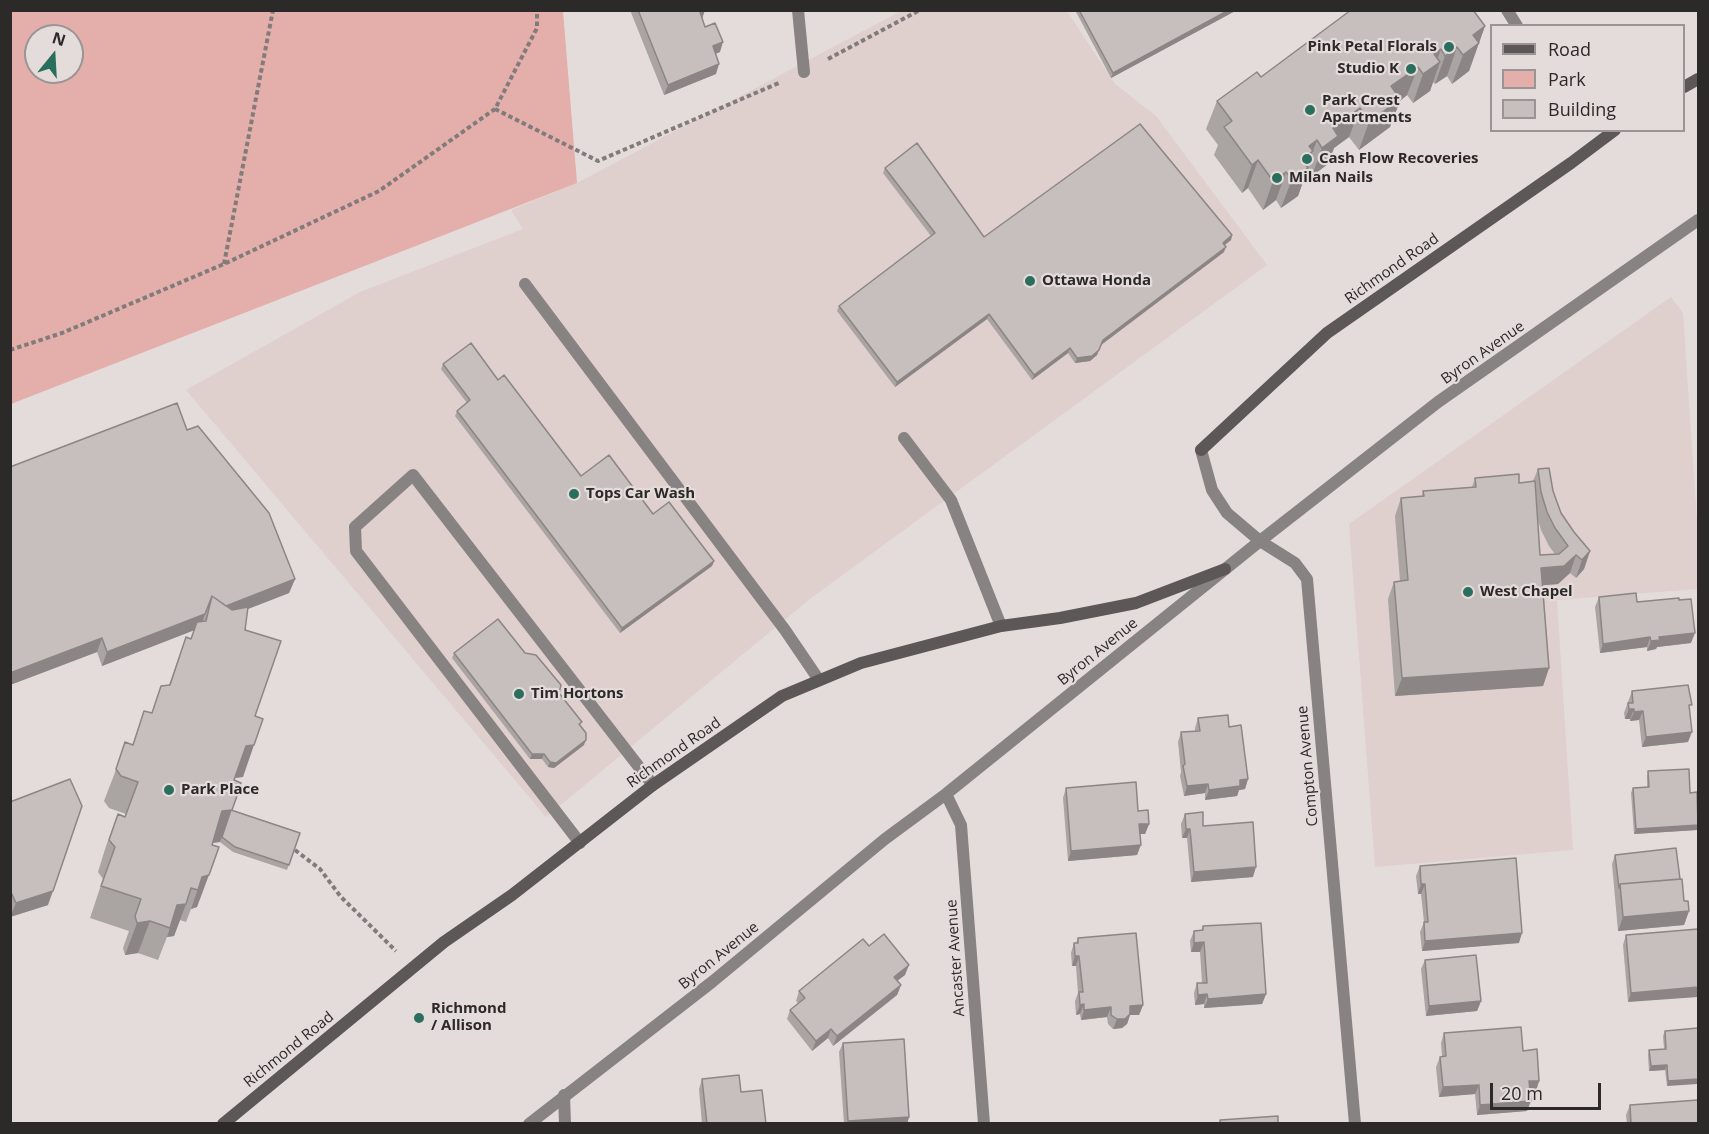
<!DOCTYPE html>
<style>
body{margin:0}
#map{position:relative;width:1709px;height:1134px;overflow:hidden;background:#e4dcdb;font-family:"Open Sans",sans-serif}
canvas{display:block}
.frame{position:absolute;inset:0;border:12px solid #2c2929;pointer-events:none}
.legend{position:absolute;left:1490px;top:24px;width:195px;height:108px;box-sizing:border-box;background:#e4dcdb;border:2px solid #9a9494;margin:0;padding:8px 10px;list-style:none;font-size:18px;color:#2c2929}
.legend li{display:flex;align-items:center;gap:12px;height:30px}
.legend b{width:30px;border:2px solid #9a9494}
.north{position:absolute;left:24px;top:24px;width:60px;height:60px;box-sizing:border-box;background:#e4dcdb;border:2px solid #9a9494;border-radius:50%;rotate:18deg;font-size:16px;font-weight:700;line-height:24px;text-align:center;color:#2c2929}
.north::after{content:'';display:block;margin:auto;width:21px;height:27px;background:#2c6e5e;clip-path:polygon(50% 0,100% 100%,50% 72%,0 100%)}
.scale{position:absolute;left:1490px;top:1083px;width:111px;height:27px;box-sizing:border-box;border:3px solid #2c2929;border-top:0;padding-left:8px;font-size:18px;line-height:21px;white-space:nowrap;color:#2c2929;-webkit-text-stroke:4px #e4dcdb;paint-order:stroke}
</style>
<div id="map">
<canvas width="1709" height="1134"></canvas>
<div class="frame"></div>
<ul class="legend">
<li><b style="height:8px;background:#5c5857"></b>Road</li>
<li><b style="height:16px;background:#e4aeaa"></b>Park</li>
<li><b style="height:16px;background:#c6bfbe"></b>Building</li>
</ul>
<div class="north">N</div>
<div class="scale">20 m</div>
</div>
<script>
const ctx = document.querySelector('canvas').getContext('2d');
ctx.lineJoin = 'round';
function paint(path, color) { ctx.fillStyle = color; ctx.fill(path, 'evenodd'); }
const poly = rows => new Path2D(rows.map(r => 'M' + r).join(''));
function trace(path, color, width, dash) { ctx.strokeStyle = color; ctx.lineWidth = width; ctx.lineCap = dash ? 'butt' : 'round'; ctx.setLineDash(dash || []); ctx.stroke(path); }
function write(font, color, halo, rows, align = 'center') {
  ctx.font = font + ' "Open Sans",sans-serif'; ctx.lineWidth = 4.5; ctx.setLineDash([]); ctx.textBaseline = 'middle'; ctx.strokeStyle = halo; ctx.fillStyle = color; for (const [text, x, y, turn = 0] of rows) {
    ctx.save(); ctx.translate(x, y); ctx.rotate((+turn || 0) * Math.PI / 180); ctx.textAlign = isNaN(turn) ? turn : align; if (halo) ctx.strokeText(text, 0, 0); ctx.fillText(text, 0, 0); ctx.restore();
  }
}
paint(poly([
 [901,11,1067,11,1115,84,1156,116,1267,265,811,598,546,817,186,390,360,292,523,229,511,210,577,183],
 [1671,297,1683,313,1698,536,1698,589,1557,600,1573,850,1375,867,1349,524]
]), '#dfcfcd');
paint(poly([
 [11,10,563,11,577,183,11,404],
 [36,36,72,36,72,72,36,72]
]), '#e4aeaa');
trace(poly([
 [828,59,920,10],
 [495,109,598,161,781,82],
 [224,264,273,10],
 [10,350,62,333,224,264,379,191,495,109,537,28,537,10],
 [295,850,320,869,341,897,396,951]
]), '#817c7b', 4, [4.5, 3]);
trace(poly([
 [1507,10,1517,26],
 [525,284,785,630,819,680],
 [904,438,951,500,1001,626],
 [580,843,356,551,355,527,413,475,653,785]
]), '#868382', 12);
trace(poly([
 [798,10,804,72],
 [1201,450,1212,490,1227,513,1260,541,1295,563,1307,579,1355,1124],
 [946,794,961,825,984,1124],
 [564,1095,565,1124],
 [529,1124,712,982,885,839,946,794,1260,541,1438,402,1698,220]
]), '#868382', 12);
trace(poly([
 [1684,87,1698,79],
 [1201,450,1327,333,1571,163,1615,130],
 [223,1124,444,942,512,895,653,785,782,696,861,663,1001,626,1060,618,1136,603,1225,569]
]), '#5c5857', 12);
paint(poly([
 [630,10,705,10,702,19,705,27,720,52,715,54,716,74,664,95],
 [1075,10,1237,10,1111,78],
 [1485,26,1469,71,1452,84,1447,76,1435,84,1433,82,1430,91,1413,103,1407,95,1400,101,1390,127,1359,150,1349,137,1334,148,1328,164,1312,176,1307,170,1298,196,1281,208,1276,200,1263,210,1248,188,1242,193,1214,155,1218,145,1206,129,1217,101,1261,77],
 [885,168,984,237,1232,235,1231,240,1224,245,1224,252,1101,345,1097,355,1090,361,1075,363,1068,353,1032,380,987,319,895,387,837,311,839,306,931,236,883,173],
 [443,364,498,380,581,476,653,514,714,561,712,566,620,633,455,416,457,411,467,403,441,369],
 [187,430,295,579,289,593,248,609,245,630,255,716,243,777,234,778,232,810,300,833,287,870,233,852,220,842,212,843,197,907,191,909,186,922,180,920,174,936,167,937,158,960,138,953,125,955,123,948,129,931,90,918,103,879,98,872,106,846,118,814,125,817,126,814,109,808,104,801,114,775,125,742,132,745,169,685,186,637,191,639,194,630,102,666,97,652,10,685],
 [1538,469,1553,491,1561,513,1574,532,1590,551,1584,569,1576,578,1570,573,1558,584,1543,585,1549,668,1543,686,1395,696,1388,599,1394,582,1400,581,1395,516,1401,498,1422,496,1423,491,1472,487,1475,478,1519,483,1533,481],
 [1538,520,1541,530,1549,546,1555,554,1540,555],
 [1599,597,1637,602,1679,600,1691,643,1657,647,1656,649,1647,651,1647,647,1600,653,1595,607],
 [454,653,525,653,582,722,580,725,584,745,554,768,548,767,542,759,530,759,452,658],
 [1632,691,1690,711,1688,742,1642,747,1639,720,1630,721,1630,719,1625,719,1624,713],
 [1198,718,1229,727,1248,779,1245,789,1239,790,1237,796,1205,800,1205,793,1184,796,1180,776,1181,772,1178,742,1181,732,1195,731,1195,728],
 [1648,771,1690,793,1697,830,1634,834,1631,793,1633,788,1647,787,1647,776],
 [1066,788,1138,811,1149,824,1145,834,1140,834,1137,855,1068,861,1063,798],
 [10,802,48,905,10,917],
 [1185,814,1203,826,1253,877,1191,882,1187,838,1182,838,1181,824],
 [1615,855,1680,879,1684,901,1689,911,1684,925,1618,931,1612,864],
 [1420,866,1519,943,1422,951,1420,932,1424,922,1421,894,1418,894,1416,876],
 [1203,926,1266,994,1262,1004,1204,1008,1204,1004,1195,1005,1194,993,1197,983,1202,983,1200,952,1191,952,1190,941,1194,931,1201,931],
 [1698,929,1628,1002,1623,945,1626,935],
 [1078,938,1143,1005,1139,1015,1130,1015,1127,1024,1122,1028,1113,1029,1108,1024,1107,1017,1081,1020,1080,1014,1076,1015,1075,1001,1078,993,1076,966,1072,966,1071,953,1074,943,1076,943],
 [869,946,905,975,897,981,901,985,897,995,833,1046,828,1038,812,1051,787,1019,790,1010,798,1003,796,1001,799,991],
 [1425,960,1481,1001,1477,1011,1426,1016,1421,969],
 [1698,1028,1667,1086,1665,1070,1649,1071,1648,1055,1649,1050,1664,1049,1663,1036,1665,1031],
 [1444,1033,1523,1051,1539,1081,1536,1091,1530,1091,1527,1111,1477,1115,1475,1094,1439,1097,1436,1067,1440,1057,1442,1057,1441,1043],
 [843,1043,909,1117,907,1124,844,1124,839,1052],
 [702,1079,741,1092,766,1124,702,1124,699,1089],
 [1630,1105,1698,1124,1627,1124,1626,1115]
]), '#aaa4a3');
paint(poly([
 [702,10,705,10,702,18,700,12],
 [1229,10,1237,10,1111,78,1113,73],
 [1485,26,1469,71,1452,84,1463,55,1473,35],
 [723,42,720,52,709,56,713,46],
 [1457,47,1447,76,1435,84,1445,56],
 [1441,49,1435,66,1440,62,1430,91,1413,103,1423,74,1434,54],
 [719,64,716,74,664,95,668,85],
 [1418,67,1407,95,1400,101,1390,127,1359,150,1369,122,1391,86],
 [1360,108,1349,137,1334,148,1328,164,1312,176,1322,148,1333,128],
 [1317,140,1306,169,1308,168,1298,196,1281,208,1292,179,1301,159,1309,146],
 [1258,160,1248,188,1242,193,1252,165],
 [1286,172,1276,200,1263,210,1273,181],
 [1232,235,1231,240,1221,248,1223,243],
 [1226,247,1224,252,1101,345,1103,340],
 [989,314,987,319,895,387,897,382],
 [1070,348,1068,353,1032,380,1034,375],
 [1099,350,1097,355,1090,361,1075,363,1077,358],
 [1590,551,1584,569,1576,578,1582,560],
 [1576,555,1570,573,1558,584,1535,586,1541,568],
 [714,561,712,566,620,633,622,628],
 [295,579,289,593,204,626,208,613],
 [205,614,200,628,102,666,107,652],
 [1695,633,1691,643,1657,647,1656,649,1647,651,1651,641,1659,637],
 [1650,637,1647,647,1600,653,1603,644],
 [102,638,97,652,10,685,10,673],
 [1549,668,1543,686,1395,696,1402,678],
 [1629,709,1634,709,1630,719,1625,719],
 [1643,711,1639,720,1630,721,1634,712],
 [1692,732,1688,742,1642,747,1646,737],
 [586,740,584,745,554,768,548,767,550,762],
 [254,745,243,777,234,778,246,746],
 [532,754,544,754,542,759,530,759],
 [1248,779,1245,789,1239,790,1237,796,1205,800,1209,790,1240,780],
 [1208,784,1205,793,1184,796,1187,786],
 [232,810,220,842,210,843,222,811],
 [1139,824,1149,824,1145,834,1136,834],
 [1698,825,1697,830,1634,834,1636,829],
 [1186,829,1190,829,1187,838,1182,838],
 [1141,845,1137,855,1068,861,1071,851],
 [1256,867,1253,877,1191,882,1194,872],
 [209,875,197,907,191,909,202,877],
 [1421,884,1425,884,1421,894,1418,894],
 [53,891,48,905,10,917,16,903],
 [186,904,174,936,167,937,177,905],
 [1689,911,1684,925,1618,931,1623,917],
 [150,921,138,953,125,955,137,923],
 [1522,933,1519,943,1422,951,1425,941],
 [1204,942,1200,952,1191,952,1194,943],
 [1075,956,1079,956,1076,966,1072,966],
 [909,965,905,975,890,986,894,977],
 [901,985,897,995,833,1046,837,1036],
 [1698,987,1698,997,1628,1002,1631,993],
 [1207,994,1204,1004,1195,1005,1198,995],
 [1266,994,1262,1004,1204,1008,1208,999],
 [1481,1001,1477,1011,1426,1016,1429,1006],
 [1084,1004,1080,1014,1076,1015,1080,1005],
 [1143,1005,1139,1015,1130,1015,1127,1024,1122,1028,1113,1029,1117,1019,1130,1006],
 [1111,1007,1107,1017,1081,1020,1084,1010],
 [831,1029,828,1038,812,1051,816,1041],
 [1667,1065,1665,1070,1649,1071,1651,1066],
 [1698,1079,1698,1084,1667,1086,1668,1081],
 [1529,1081,1539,1081,1536,1091,1525,1091],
 [1479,1085,1475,1094,1439,1097,1443,1087],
 [1531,1101,1527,1111,1477,1115,1480,1105],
 [909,1117,907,1124,847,1124,848,1121]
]), '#8b8685');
const building = poly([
 [638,10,702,10,700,12,705,27,715,23,723,42,713,46,719,64,668,85,638,10],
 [1079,10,1229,10,1113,73,1079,10],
 [1351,10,1473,10,1485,26,1473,35,1479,43,1463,55,1457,47,1445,56,1441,49,1434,54,1440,62,1423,74,1418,67,1391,86,1400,99,1369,122,1360,108,1333,128,1338,136,1322,148,1317,140,1309,146,1313,151,1301,159,1308,168,1292,179,1286,172,1273,181,1258,160,1252,165,1224,127,1232,121,1217,101,1257,72,1261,77,1351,10],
 [1140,124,1232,235,1223,243,1226,247,1103,340,1099,350,1092,356,1077,358,1070,348,1034,375,989,314,897,382,839,306,935,233,885,168,917,143,984,237,1140,124],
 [471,343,498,380,504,375,581,476,609,455,653,514,669,502,714,561,622,628,457,411,470,400,443,364,471,343],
 [177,403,187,430,198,426,269,513,295,579,226,606,212,596,205,614,107,652,102,638,10,673,10,467,177,403],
 [1549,468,1553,491,1561,513,1574,532,1590,551,1582,560,1576,555,1564,566,1541,568,1549,668,1402,678,1394,582,1408,580,1401,498,1424,496,1423,491,1476,487,1475,478,1519,474,1519,483,1535,481,1540,555,1559,554,1568,546,1555,528,1547,512,1541,492,1538,469,1549,468],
 [1636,593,1637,602,1679,598,1679,600,1691,599,1695,633,1659,637,1660,640,1651,641,1650,637,1603,644,1599,597,1636,593],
 [212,596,232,610,248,607,245,630,281,641,255,716,263,719,254,745,246,746,234,780,241,783,237,796,232,810,222,811,212,845,219,847,209,875,202,877,198,890,191,888,186,904,177,905,170,928,150,921,137,923,135,916,141,899,101,886,115,847,109,840,118,814,125,817,138,782,121,776,116,769,125,742,133,745,144,711,152,713,161,686,170,685,186,637,191,639,197,622,206,621,212,596],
 [498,619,525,653,536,655,561,685,559,693,582,722,579,724,586,733,586,740,556,763,550,762,544,754,532,754,454,653,498,619],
 [1688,685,1692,705,1689,705,1692,732,1646,737,1643,711,1634,712,1634,709,1629,709,1628,703,1633,703,1632,691,1688,685],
 [1228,715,1229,727,1241,725,1248,779,1240,780,1240,786,1209,790,1208,784,1187,786,1183,766,1185,764,1181,732,1200,731,1198,718,1228,715],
 [1689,769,1690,793,1697,792,1698,825,1636,829,1633,788,1649,787,1648,771,1689,769],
 [70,779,82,806,53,891,16,903,10,890,10,802,70,779],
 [1136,782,1138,811,1148,810,1149,824,1139,824,1141,845,1071,851,1066,788,1136,782],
 [231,810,300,833,289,865,235,847,222,837,231,810],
 [1203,812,1203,826,1253,822,1256,867,1194,872,1190,829,1186,829,1185,814,1203,812],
 [1676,848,1680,879,1620,884,1619,888,1615,855,1676,848],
 [1516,858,1522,933,1425,941,1424,922,1428,922,1425,884,1421,884,1420,866,1516,858],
 [1682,879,1684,901,1688,901,1689,911,1623,917,1620,884,1682,879],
 [1261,923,1266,994,1208,999,1207,994,1198,995,1197,983,1207,983,1204,942,1194,943,1194,931,1203,930,1203,926,1261,923],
 [1698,929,1698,987,1631,993,1626,935,1698,929],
 [1136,933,1143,1005,1130,1006,1130,1014,1125,1019,1117,1019,1111,1015,1111,1007,1084,1010,1084,1004,1080,1005,1079,992,1083,992,1079,956,1075,956,1074,943,1078,943,1078,938,1136,933],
 [884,934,909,965,894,977,901,985,837,1036,831,1029,816,1041,790,1010,805,998,799,991,863,939,869,946,884,934],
 [1476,955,1481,1001,1429,1006,1425,960,1476,955],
 [1521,1027,1523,1051,1537,1049,1539,1081,1529,1081,1531,1101,1480,1105,1479,1085,1443,1087,1440,1057,1446,1056,1444,1033,1521,1027],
 [1698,1028,1698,1079,1668,1081,1667,1065,1651,1066,1649,1050,1666,1049,1665,1031,1698,1028],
 [904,1039,909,1117,848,1121,843,1043,904,1039],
 [739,1075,741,1092,762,1090,766,1124,707,1124,702,1079,739,1075],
 [1698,1100,1698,1124,1631,1124,1630,1105,1698,1100],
 [1278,1116,1278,1124,1220,1124,1220,1120,1278,1116]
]);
paint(building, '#c6bfbe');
trace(building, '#8b8685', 1.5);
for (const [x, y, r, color] of [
 [1449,47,6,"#2c6e5e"],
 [1411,69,6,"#2c6e5e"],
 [1310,110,6,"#2c6e5e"],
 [1307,159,6,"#2c6e5e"],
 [1277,178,6,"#2c6e5e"],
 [1030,281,6,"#2c6e5e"],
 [574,494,6,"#2c6e5e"],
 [1468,592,6,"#2c6e5e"],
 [519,694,6,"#2c6e5e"],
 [169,790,6,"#2c6e5e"],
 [419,1018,6,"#2c6e5e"]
]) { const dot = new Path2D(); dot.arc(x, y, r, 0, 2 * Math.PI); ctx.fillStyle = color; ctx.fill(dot); trace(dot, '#e4dcdb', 2); }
write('bold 15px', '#2c2929', '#e4dcdb', [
 ["Pink Petal Florals",1437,47,"right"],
 ["Studio K",1399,69,"right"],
 ["Park Crest",1322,101],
 ["Apartments",1322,118],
 ["Cash Flow Recoveries",1319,159],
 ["Milan Nails",1289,178],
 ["Ottawa Honda",1042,281],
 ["Tops Car Wash",586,494],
 ["West Chapel",1480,592],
 ["Tim Hortons",531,694],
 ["Park Place",181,790],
 ["Richmond",431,1009],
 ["/ Allison",431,1026]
], 'left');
write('15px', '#2c2929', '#e4dcdb', [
 ["Richmond Road",1392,269,-35],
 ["Byron Avenue",1483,353,-35],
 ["Byron Avenue",1098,652,-39],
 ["Richmond Road",674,753,-35],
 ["Compton Avenue",1308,766,-95],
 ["Byron Avenue",719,956,-39],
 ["Ancaster Avenue",956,958,-94],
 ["Richmond Road",289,1050,-39]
]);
</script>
